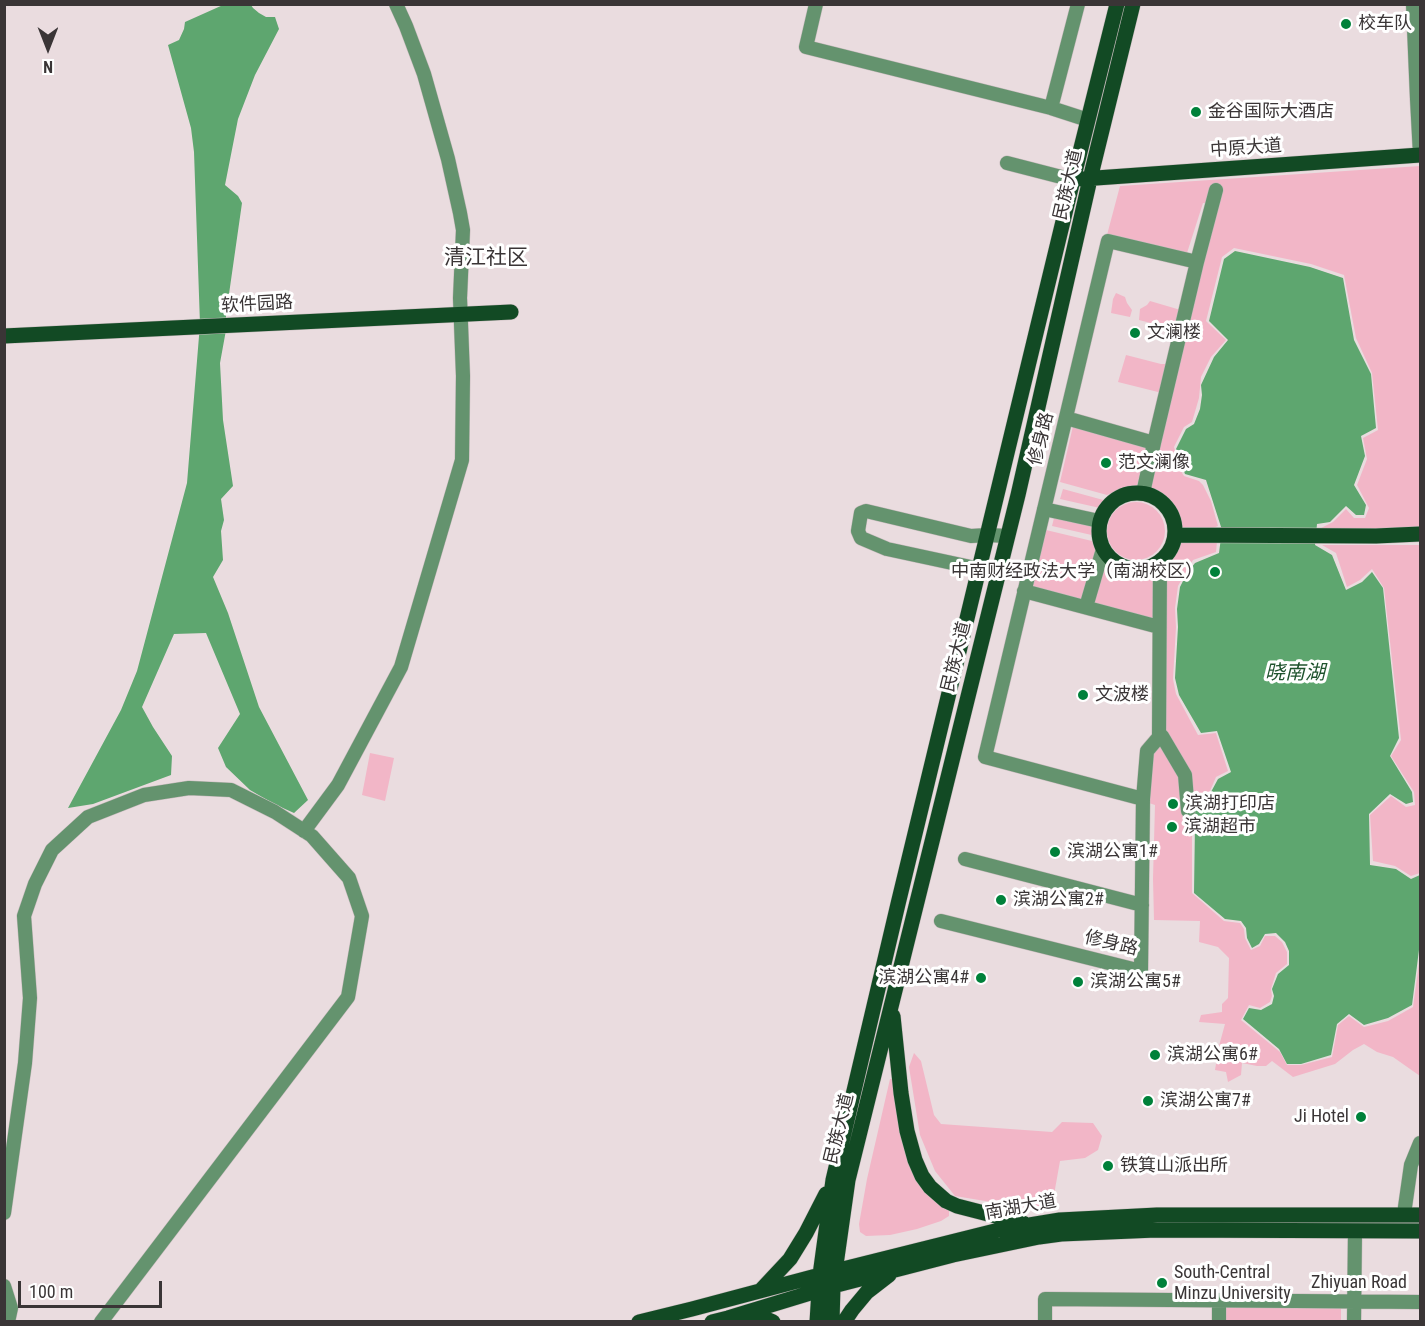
<!DOCTYPE html>
<meta charset="utf-8">
<style>
body{margin:0}
#map{position:relative;width:1425px;height:1326px;overflow:hidden;background:#eadcdf;font-family:"Roboto Condensed",sans-serif}
canvas{display:block}
.frame{position:absolute;inset:0;border:6px solid #3a3536;pointer-events:none}
.north{position:absolute;left:18px;top:18px;width:60px;height:60px;-webkit-text-stroke:4px #fff;paint-order:stroke;rotate:180deg;font-size:16px;font-weight:700;line-height:24px;text-align:center;color:#3a3536}
.north::after{content:'';display:block;margin:auto;width:21px;height:27px;background:#3a3536;clip-path:polygon(50% 0,100% 100%,50% 72%,0 100%)}
.scale{position:absolute;left:18px;top:1281px;width:144px;height:27px;box-sizing:border-box;border:3px solid #3a3536;border-top:0;padding-left:8px;font-size:18px;line-height:21px;white-space:nowrap;color:#3a3536;-webkit-text-stroke:4px #fff;paint-order:stroke}
</style>
<div id="map">
<canvas width="1425" height="1326"></canvas>
<div class="frame"></div>
<div class="north">N</div>
<div class="scale">100 m</div>
</div>
<script>
const ctx = document.querySelector('canvas').getContext('2d');
ctx.lineJoin = 'round';
function paint(path, color) { ctx.fillStyle = color; ctx.fill(path, 'evenodd'); }
const poly = rows => new Path2D(rows.map(r => 'M' + r).join(''));
function trace(path, color, width, dash) { ctx.strokeStyle = color; ctx.lineWidth = width; ctx.lineCap = dash ? 'butt' : 'round'; ctx.setLineDash(dash || []); ctx.stroke(path); }
function write(font, color, halo, rows, align = 'center') {
  ctx.font = font + ' "Roboto Condensed","Noto Sans SC",sans-serif'; ctx.lineWidth = 6; ctx.setLineDash([]); ctx.textBaseline = 'middle'; ctx.strokeStyle = halo; ctx.fillStyle = color; for (const [text, x, y, turn = 0] of rows) {
    ctx.save(); ctx.translate(x, y); ctx.rotate((+turn || 0) * Math.PI / 180); ctx.textAlign = isNaN(turn) ? turn : align; if (halo) ctx.strokeText(text, 0, 0); ctx.fillText(text, 0, 0); ctx.restore();
  }
}
paint(poly([
 [1420,166,1420,531,1319,529,1333,522,1346,509,1354,518,1365,518,1369,508,1357,485,1367,459,1363,438,1378,430,1372,373,1356,338,1344,275,1311,264,1234,248,1222,257,1206,321,1226,340,1211,357,1201,377,1199,398,1192,422,1184,427,1174,447,1182,473,1184,476,1199,481,1203,485,1211,501,1218,526,1213,528,1181,527,1179,514,1173,504,1165,495,1150,488,1202,258,1218,204,1203,203,1187,253,1107,235,1120,186],
 [1116,293,1125,297,1127,303,1132,310,1130,317,1111,313,1113,299],
 [1150,301,1184,311,1178,330,1139,320,1140,309,1147,305],
 [1126,355,1161,364,1170,364,1162,393,1118,382],
 [1073,426,1146,448,1137,486,1122,488,1107,495,1060,482],
 [1063,489,1107,501,1100,508,1060,499],
 '1107 531a29 29 0 1 1 58 0a29 29 0 1 1-58 0Z',
 [1055,514,1096,525,1096,536,1052,526],
 [1046,530,1092,541,1098,553,1084,603,1029,589],
 [1179,542,1217,542,1216,552,1193,560,1178,586,1175,608,1176,627,1173,679,1176,694,1198,735,1216,733,1228,771,1216,777,1210,791,1214,804,1212,810,1203,811,1194,805,1189,815,1192,824,1192,893,1224,921,1240,923,1244,929,1245,938,1251,950,1260,946,1265,936,1275,936,1282,942,1287,952,1287,964,1276,973,1271,989,1272,996,1270,1002,1260,1008,1249,1005,1241,1020,1280,1052,1287,1065,1301,1065,1332,1057,1338,1025,1349,1016,1364,1027,1388,1021,1413,1007,1420,956,1420,1076,1393,1057,1377,1052,1364,1044,1353,1050,1335,1064,1293,1077,1272,1061,1266,1066,1257,1066,1242,1063,1241,1075,1228,1082,1226,1072,1215,1070,1219,1046,1225,1024,1199,1022,1201,1015,1222,1012,1222,1004,1228,998,1229,958,1218,947,1199,942,1200,921,1154,920,1153,879,1155,805,1146,802,1149,754,1162,736,1163,567,1176,554],
 [1322,545,1420,545,1420,873,1411,876,1395,866,1373,861,1370,815,1391,796,1406,807,1415,805,1414,792,1391,756,1401,740,1384,588,1372,569,1360,580,1347,587,1336,553],
 [1104,562,1116,571,1132,576,1145,575,1156,571,1156,623,1090,605],
 [370,753,394,758,385,801,362,795],
 [914,1053,921,1061,934,1115,941,1124,1052,1132,1062,1122,1093,1123,1102,1136,1098,1150,1085,1158,1060,1161,1052,1206,1021,1207,955,1196,935,1171,920,1135,909,1067],
 [890,1079,892,1079,900,1133,907,1159,916,1179,940,1204,949,1211,949,1216,941,1221,917,1229,890,1235,866,1236,860,1232,859,1224,867,1179],
 [1223,1305,1341,1306,1341,1321,1223,1322]
]), '#f2b6c7');
paint(poly([
 [223,5,251,5,253,8,259,13,266,17,275,17,279,29,255,75,238,119,225,185,238,196,242,203,226,315,226,330,220,363,223,420,233,486,221,499,224,520,221,531,223,560,213,577,228,613,259,707,308,800,294,813,274,804,250,790,226,767,218,748,240,714,206,633,174,634,142,707,153,727,172,756,171,775,93,804,68,808,121,710,137,671,187,483,200,324,194,152,191,128,168,45,179,40,184,29,185,22],
 [1235,251,1310,267,1343,278,1354,340,1371,374,1376,428,1361,436,1365,456,1354,485,1366,505,1364,515,1356,515,1346,506,1330,522,1317,524,1315,545,1332,555,1346,590,1362,582,1372,572,1383,588,1399,738,1390,756,1412,792,1413,802,1406,804,1390,794,1369,814,1370,865,1396,869,1411,879,1420,875,1420,942,1412,1005,1388,1018,1364,1025,1349,1014,1337,1024,1331,1055,1301,1064,1287,1064,1279,1049,1243,1019,1249,1008,1261,1010,1272,1004,1274,996,1272,989,1278,974,1289,965,1289,951,1285,942,1276,933,1265,934,1259,944,1252,948,1247,938,1246,928,1241,921,1225,919,1194,893,1195,824,1191,814,1195,806,1203,812,1215,811,1217,805,1211,792,1218,779,1231,772,1217,731,1201,733,1179,695,1175,678,1178,627,1177,609,1180,587,1187,573,1195,563,1219,553,1222,530,1206,480,1185,474,1176,449,1186,429,1194,424,1200,409,1202,395,1201,385,1214,357,1228,340,1209,321,1224,259]
]), '#5ea66f');
const minor = poly([
 [816,4,806,47,1051,108,1088,120],
 [1413,4,1417,99,1420,99],
 [1417,99,1420,155],
 [1051,108,1078,4],
 [1007,163,1073,180],
 [1197,262,1216,190],
 [1066,418,1154,443,1143,493],
 [1044,509,1099,521],
 [980,569,887,549,861,538,858,531,861,513,866,511,971,536,988,535,1007,536],
 [1024,591,1159,627],
 [1086,607,1103,549],
 [1162,736,1185,775,1188,811],
 [1143,799,985,757,1108,241,1197,262,1154,443],
 [304,831,338,785,401,667,462,460,463,376,460,298,463,230,460,213,448,159,424,74,406,26,396,4],
 [965,859,1142,905],
 [941,921,1141,971,1143,799,1147,751,1159,737,1160,562],
 [4,1213,25,1063,30,998,24,916,35,884,52,850,88,817,144,795,189,788,231,790,275,812,312,836,349,878,362,916,348,997,101,1322],
 [1404,1214,1411,1165,1420,1143],
 [4,1286,11,1308,8,1322],
 [1045,1322,1045,1299,1420,1302],
 [1219,1322,1219,1300],
 [1354,1322,1355,1231]
]);
const major = poly([
 [1082,179,1420,155],
 [4,336,511,312],
 '1099 531a38 38 0 1 1 76 0a38 38 0 1 1-76 0Z',
 [1175,535,1376,536,1420,534],
 [893,1016,901,1093,907,1131,915,1160,922,1176,930,1187,946,1201,957,1206,1023,1223],
 [761,1290,790,1259,806,1233,826,1194],
 [743,1318,766,1319,773,1322],
 [639,1322,692,1309,835,1271,999,1230,1060,1220,1157,1215,1420,1215],
 [712,1322,728,1318,833,1286,953,1255,1039,1237,1061,1234,1156,1230,1420,1231],
 [817,1322,820,1275,833,1180,898,904,1073,180,1117,4],
 [832,1322,833,1286,848,1180,1018,495,1090,179,1133,4],
 [844,1322,852,1310,867,1292,889,1275]
]);
trace(minor, '#c7bbbd', 15);
trace(major, '#c7bbbd', 16);
trace(minor, '#64936e', 14);
trace(major, '#124a24', 15);
for (const [x, y, r, color] of [
 [1346,24,6,"#00813a"],
 [1196,112,6,"#00813a"],
 [1135,333,6,"#00813a"],
 [1106,463,6,"#00813a"],
 [1215,572,6,"#00813a"],
 [1083,695,6,"#00813a"],
 [1173,804,6,"#00813a"],
 [1172,827,6,"#00813a"],
 [1055,852,6,"#00813a"],
 [1001,900,6,"#00813a"],
 [981,978,6,"#00813a"],
 [1078,982,6,"#00813a"],
 [1155,1055,6,"#00813a"],
 [1148,1101,6,"#00813a"],
 [1361,1117,6,"#00813a"],
 [1108,1166,6,"#00813a"],
 [1162,1283,6,"#00813a"]
]) { const dot = new Path2D(); dot.arc(x, y, r, 0, 2 * Math.PI); ctx.fillStyle = color; ctx.fill(dot); trace(dot, '#fff', 2); }
write('18px', '#3a3536', '#fff', [
 ["校车队",1358,24],
 ["金谷国际大酒店",1208,112],
 ["文澜楼",1147,333],
 ["范文澜像",1118,463],
 ["中南财经政法大学（南湖校区）",1203,572,"right"],
 ["文波楼",1095,695],
 ["滨湖打印店",1185,804],
 ["滨湖超市",1184,827],
 ["滨湖公寓1#",1067,852],
 ["滨湖公寓2#",1013,900],
 ["滨湖公寓4#",969,978,"right"],
 ["滨湖公寓5#",1090,982],
 ["滨湖公寓6#",1167,1055],
 ["滨湖公寓7#",1160,1101],
 ["Ji Hotel",1349,1117,"right"],
 ["铁箕山派出所",1120,1166],
 ["South-Central",1174,1273],
 ["Minzu University",1174,1294]
], 'left');
write('18px', '#3a3536', '#fff', [
 ["中原大道",1246,149,-4],
 ["民族大道",1069,185,-77],
 ["软件园路",257,305,-3],
 ["修身路",1042,439,-76],
 ["民族大道",957,657,-76],
 ["修身路",1111,944,13],
 ["民族大道",840,1129,-76],
 ["南湖大道",1021,1208,-10],
 ["Zhiyuan Road",1359,1283]
]);
write('italic 20px', '#1f532e', '#fff', [
 ["晓南湖",1295,674]
]);
write('21px', '#3a3536', '#fff', [
 ["清江社区",486,259]
]);
</script>
